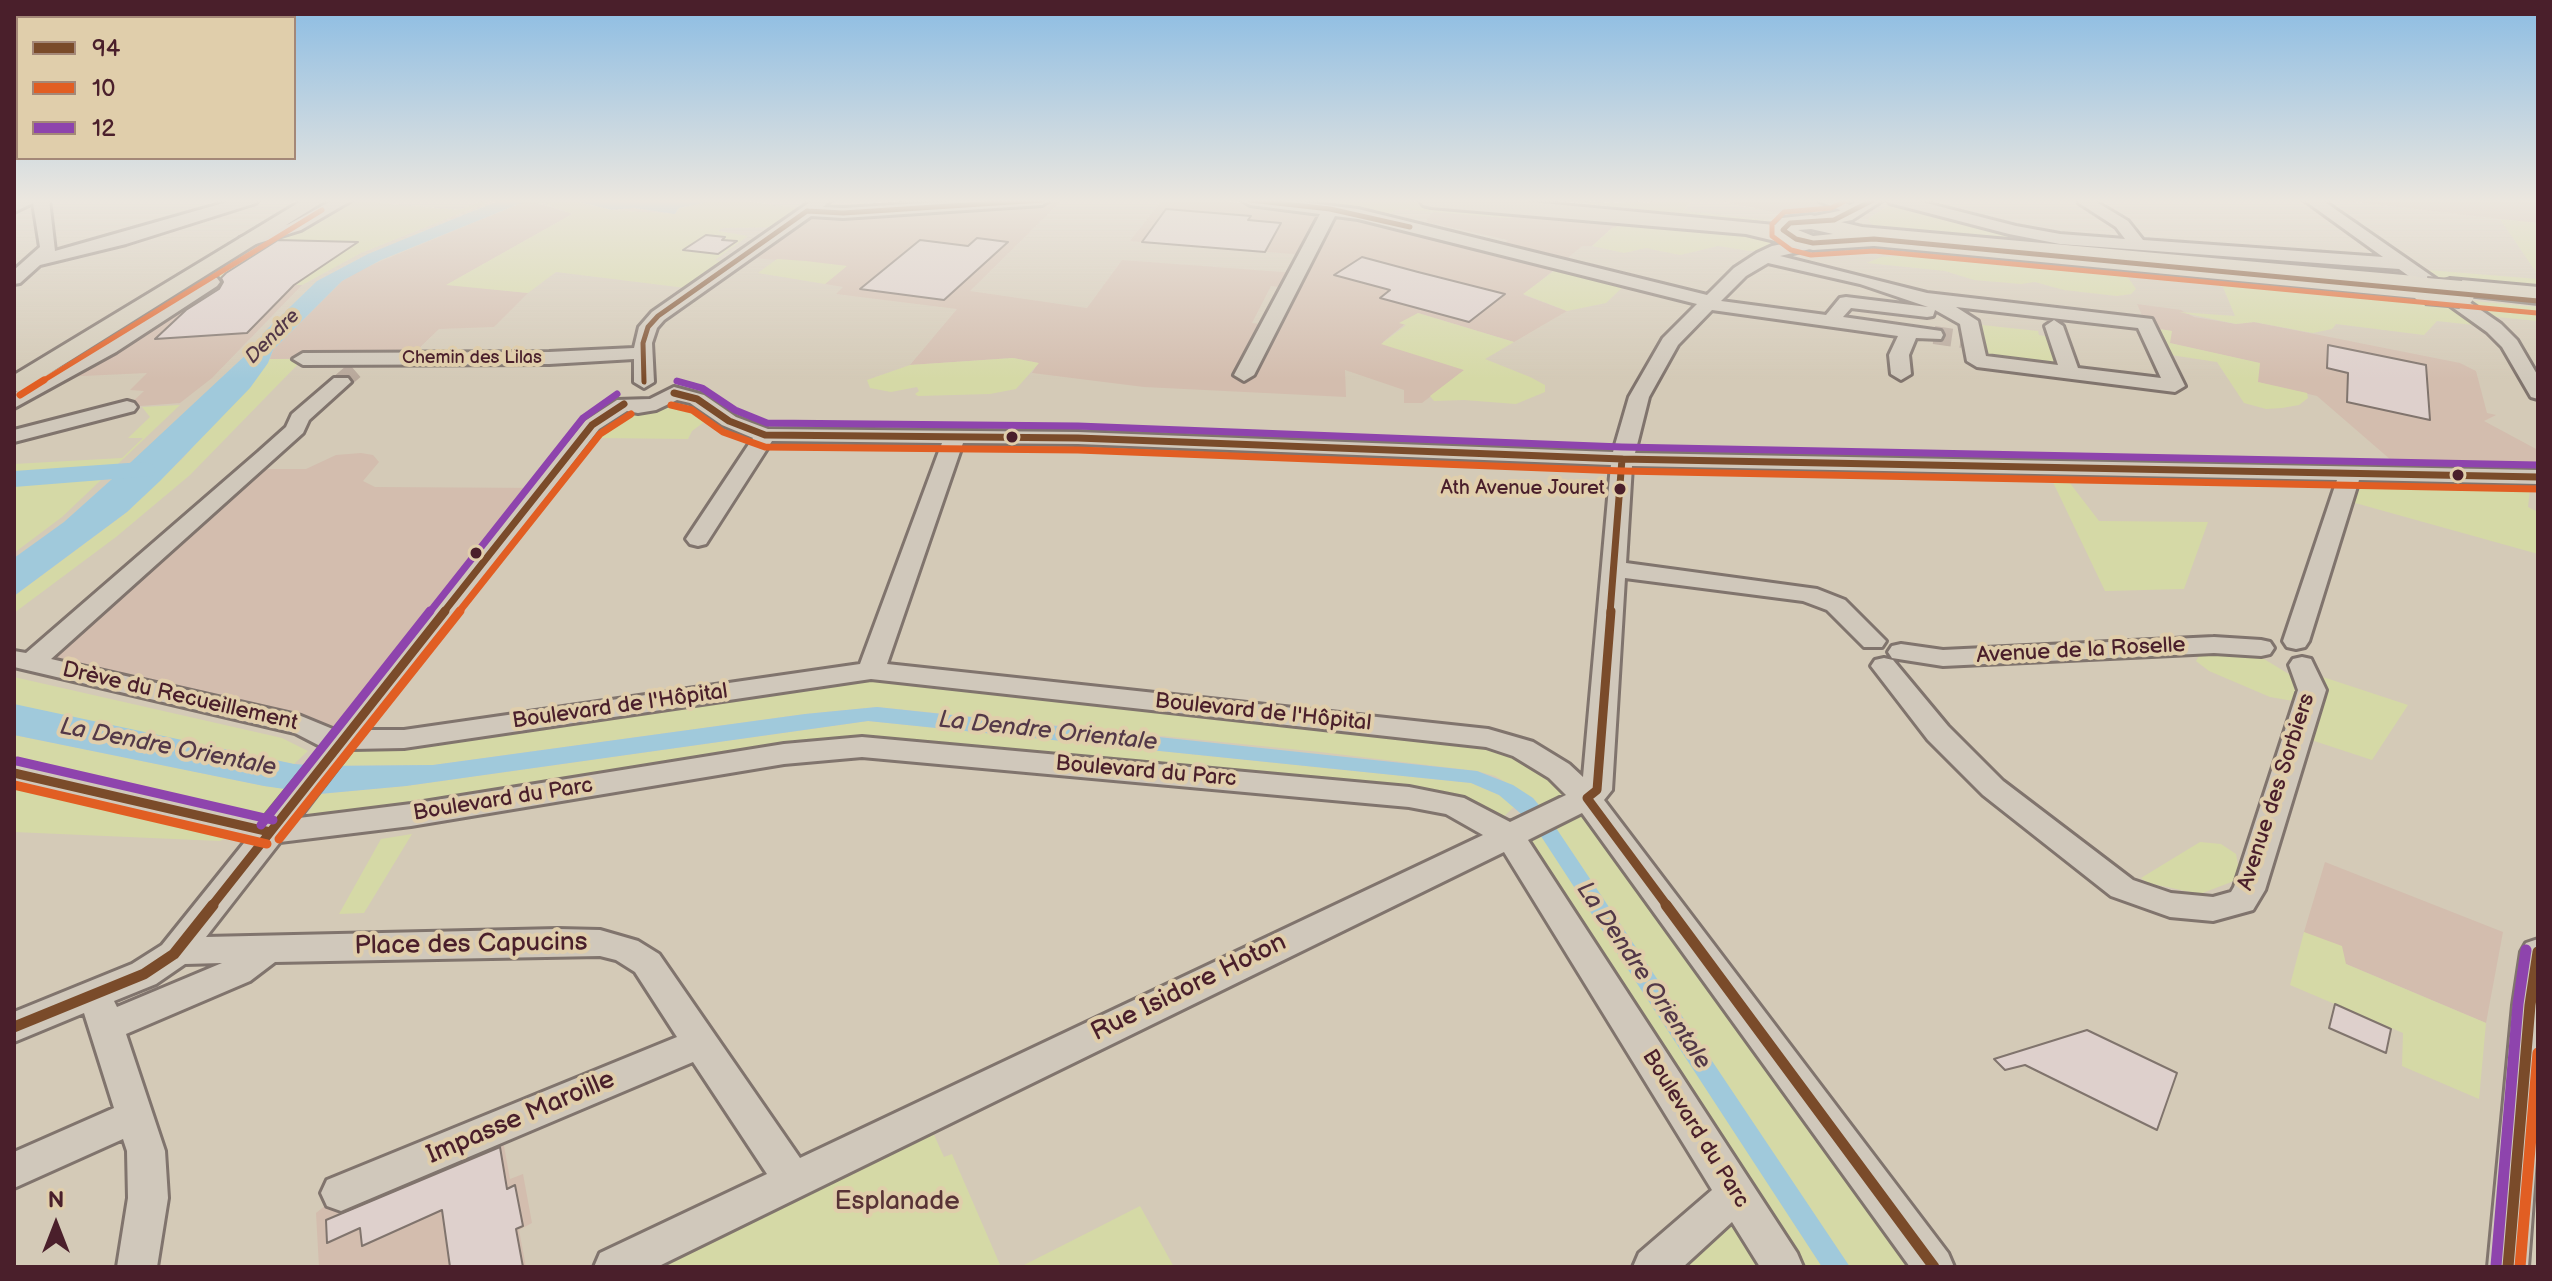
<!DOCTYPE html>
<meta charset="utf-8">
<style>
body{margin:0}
#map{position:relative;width:2552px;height:1281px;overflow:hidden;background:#d4cab7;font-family:"Balsamiq Sans",sans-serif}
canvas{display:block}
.frame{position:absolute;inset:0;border:16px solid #4a1f2b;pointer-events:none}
.legend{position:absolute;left:16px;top:16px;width:280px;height:144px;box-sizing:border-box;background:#e0ceab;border:2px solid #a48878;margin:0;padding:10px 14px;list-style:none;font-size:24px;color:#4a1f2b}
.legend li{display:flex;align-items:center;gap:16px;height:40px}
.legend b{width:40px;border:2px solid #a48878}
.north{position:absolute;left:16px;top:1185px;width:80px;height:80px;-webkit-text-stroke:6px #e0ceab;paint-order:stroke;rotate:0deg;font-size:22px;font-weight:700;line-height:32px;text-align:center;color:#4a1f2b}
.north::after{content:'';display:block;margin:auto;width:28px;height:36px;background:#4a1f2b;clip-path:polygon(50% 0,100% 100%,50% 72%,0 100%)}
</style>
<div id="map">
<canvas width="2552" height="1281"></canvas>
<div class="frame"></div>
<ul class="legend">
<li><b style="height:10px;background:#7a4b2a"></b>94</li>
<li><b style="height:10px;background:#e15e23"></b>10</li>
<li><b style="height:10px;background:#8e44ad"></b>12</li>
</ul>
<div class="north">N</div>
</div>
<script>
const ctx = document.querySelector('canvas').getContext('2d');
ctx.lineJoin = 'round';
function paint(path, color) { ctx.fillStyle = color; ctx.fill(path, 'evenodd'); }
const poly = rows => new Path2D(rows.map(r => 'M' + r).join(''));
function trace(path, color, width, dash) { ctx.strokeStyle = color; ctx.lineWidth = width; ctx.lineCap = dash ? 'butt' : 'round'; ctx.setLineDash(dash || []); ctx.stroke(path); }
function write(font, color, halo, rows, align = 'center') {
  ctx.font = font + ' "Balsamiq Sans",sans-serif'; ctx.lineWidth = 8; ctx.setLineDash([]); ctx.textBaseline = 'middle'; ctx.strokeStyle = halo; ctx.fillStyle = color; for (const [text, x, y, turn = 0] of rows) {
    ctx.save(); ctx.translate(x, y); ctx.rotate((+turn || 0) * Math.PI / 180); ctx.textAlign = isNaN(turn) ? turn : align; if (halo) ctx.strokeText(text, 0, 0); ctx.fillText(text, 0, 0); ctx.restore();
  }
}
paint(poly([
 [528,200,573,214,448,284,528,293,494,327,439,329,409,358,270,359,273,350,342,281,357,271],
 [982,200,1062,200,970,291,1087,308,1122,260,1296,273,1305,255,1130,241,1162,200,1216,200,1297,210,1300,205,1497,249,1508,240,1426,222,1434,210,1507,218,1521,215,1626,225,1612,228,1592,246,1582,246,1524,295,1567,311,1514,342,1418,313,1383,342,1465,370,1422,403,1404,403,1404,390,1345,370,1346,397,1144,387,1032,373,1038,363,1013,358,910,365,957,309,836,294,843,287,825,284,846,266,741,257,807,211,980,204],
 [1271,286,1288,288,1270,325,1252,323],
 [1727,200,1825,200,1837,204,1833,214,1802,218,1725,202],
 [2338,200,2538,200,2538,223,2500,219],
 [195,282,302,285,212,378,180,403,127,407,144,391,130,390,147,373,41,378],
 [2137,304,2181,310,2194,317,2236,324,2254,322,2460,363,2476,371,2487,413,2496,415,2484,421,2538,450,2538,471,2406,473,2317,396,2257,382,2259,363,2169,343,2171,331,2147,327],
 [361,453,373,455,379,462,363,481,375,487,543,488,343,740,31,663,256,469,306,469,336,455],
 [2325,862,2503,932,2486,1023,2346,964,2304,932],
 [502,1135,510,1179,523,1174,532,1223,519,1230,526,1267,319,1267,316,1213,341,1193]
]), '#d3bdae');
paint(poly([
 [344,200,381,200,378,203,459,210,485,200,494,200,361,253,302,285,195,282,278,232,301,224,315,225,341,209,331,207],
 [529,200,570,200,612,210,675,214,679,208,708,202,685,200,738,200,810,210,785,227,723,228,718,231,748,236,715,260,732,263,694,289,556,272,528,293,446,285,572,214,545,203,529,203],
 [1250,200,1396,200,1742,230,1773,241,1764,250,1750,251,1718,246,1680,255,1646,248,1624,253,1592,246,1612,228,1622,225,1522,215,1507,218,1397,209,1380,220,1317,207],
 [1552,200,1623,203,1625,200,1650,203,1653,200,1693,200,1683,211,1777,221,1729,219],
 [1889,205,1898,205,2033,239,2378,267,2405,277,1887,229,1872,225,1868,219],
 [2500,219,2538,223,2538,275],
 [1847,241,2437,298,2483,326,2437,321,2424,335,2336,324,2332,329,2313,333,2254,322,2236,324,2179,312,2235,316,2223,287,2205,282,2127,276,2136,289,2131,294,2117,296,2064,290,2035,282,2021,284,1974,280,1945,271,1867,263,1881,257,1919,254,1915,250,1877,251,1812,245],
 [777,259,806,261,847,266,825,284,758,273],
 [1562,265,1629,281,1606,303,1567,311,1523,294],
 [2427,270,2538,279,2538,289,2456,282,2431,276],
 [2463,300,2538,307,2538,321,2487,316],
 [1418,313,1514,342,1485,359,1530,377,1545,385,1545,392,1516,404,1464,400,1434,401,1430,396,1464,370,1381,344,1406,325,1399,323],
 [1982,325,2038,331,2039,335,2050,337,2060,364,2048,363,2049,367,1991,361,1990,356,1979,355,1973,328,1983,329],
 [2147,327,2172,331,2170,343,2260,363,2258,382,2307,393,2308,398,2299,405,2282,408,2266,409,2244,403,2217,362,2164,354],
 [1013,358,1039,363,1016,389,990,394,918,396,915,394,919,391,917,387,891,392,870,388,867,380,910,365],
 [270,359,303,359,190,475,116,537,14,613,14,596,127,512,183,458],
 [692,404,711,417,692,431,688,439,598,438,608,426,600,425,612,417,663,405],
 [180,405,62,517,14,553,14,464,122,458,143,438,128,438,150,417,142,407],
 [2051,478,2066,478,2099,521,2208,522,2184,589,2105,591],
 [2472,479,2531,481,2528,507,2538,512,2538,554,2348,501,2369,480,2417,483],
 [2236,653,2264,659,2292,676,2297,683,2299,697,2293,701,2270,697,2209,671,2196,661,2199,656],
 [837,675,1488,738,1559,771,1934,1267,1653,1267,1736,1194,1509,835,1548,816,1533,798,1495,776,1477,771,1320,752,877,707,805,714,433,765,322,766,343,740],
 [14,677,282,738,308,751,294,764,14,705],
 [2323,677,2408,705,2372,760,2305,738],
 [868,721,1471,783,1499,795,1515,806,1497,823,1458,802,864,742,305,819,319,794,406,786],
 [14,735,264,786,304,790,271,830,238,832,220,841,14,832],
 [412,834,364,913,339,914,381,839],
 [2200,842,2221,844,2236,854,2239,870,2234,881,2200,894,2148,883,2141,878],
 [2304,932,2342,946,2346,964,2486,1023,2479,1099,2402,1066,2403,1033,2290,985],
 [930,1126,944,1157,952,1154,1001,1267,614,1267],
 [1140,1206,1174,1267,1020,1267,1091,1231]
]), '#d5d9a6');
paint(poly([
 [500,200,529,200,381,260,342,281,273,350,268,363,250,388,160,481,127,512,14,596,14,558,64,522,131,462,251,350,265,331,317,281,368,254],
 [570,200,685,200,709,202,679,208,675,214,633,208,612,210],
 [14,704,294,764,322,766,433,765,805,714,877,707,1477,771,1513,785,1533,798,1548,816,1850,1267,1822,1267,1533,824,1499,795,1471,783,868,721,406,786,319,794,264,786,14,735]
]), '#a0c9db');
paint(poly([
 [142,462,152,464,156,470,152,476,14,487,14,471,142,462]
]), '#a0c9db');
const building = poly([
 [1166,209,1251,216,1248,220,1281,223,1265,252,1142,242,1166,209],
 [706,235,725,237,722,240,737,241,718,254,683,250,706,235],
 [977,238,1008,242,944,300,860,289,920,240,968,246,977,238],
 [278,240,358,242,294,285,247,333,155,339,186,310,219,289,223,282,221,278,226,273,278,240],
 [1362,257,1418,272,1505,294,1469,322,1380,298,1390,290,1334,275,1362,257],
 [2328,345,2426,365,2430,420,2347,402,2348,373,2327,368,2328,345],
 [2335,1004,2391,1029,2386,1053,2329,1028,2335,1004],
 [2087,1030,2177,1073,2157,1130,2025,1065,2005,1070,1994,1059,2087,1030],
 [500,1147,507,1189,515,1185,523,1226,516,1229,523,1267,450,1267,442,1210,362,1246,360,1228,327,1243,326,1220,500,1147]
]);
paint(building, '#ded0cc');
trace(building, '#80746d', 2);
trace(poly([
 [1934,335,1962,339],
 [341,382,355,370]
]), '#b8a89b', 18, [18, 9]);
const minor = poly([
 [16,200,49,200,55,251,234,200,258,200,256,203,126,244,40,265,20,283,14,284,14,270,40,247,33,203,14,212,16,200],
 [333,200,352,200,301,230,246,247,238,242,240,238,289,224,333,200],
 [813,200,831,200,823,207,843,208,972,200,1050,200,1042,205,843,218,811,216,664,320,657,328,652,343,654,382,644,388,634,382,634,359,549,364,303,365,293,359,303,353,549,352,634,348,639,327,652,312,813,200],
 [1242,200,1285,200,1358,209,1707,295,1734,268,1757,253,1772,246,1813,238,1821,243,1819,247,1780,256,1927,293,2152,319,2185,386,2175,392,1977,367,1967,361,1960,324,1935,310,1933,316,1927,317,1851,308,1843,317,1941,331,1943,335,1941,339,1916,338,1909,355,1911,374,1901,380,1891,374,1889,355,1898,336,1712,310,1678,345,1649,397,1635,453,2538,470,2538,484,2359,480,2309,641,2305,647,2296,649,2287,647,2283,641,2337,480,1632,466,1626,563,1817,589,1845,600,1886,641,1882,647,1864,647,1827,610,1803,601,1625,578,1612,790,1604,800,1948,1253,1954,1267,1910,1267,1582,813,1528,840,1797,1253,1803,1267,1760,1267,1732,1222,1683,1267,1633,1267,1639,1253,1712,1190,1504,852,657,1267,594,1267,600,1253,767,1174,693,1062,341,1211,327,1206,321,1193,327,1180,677,1037,635,972,616,960,600,956,275,962,250,981,126,1034,165,1151,168,1198,157,1267,117,1267,128,1198,127,1151,123,1139,14,1188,14,1152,114,1108,84,1013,14,1042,14,1012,132,964,162,945,248,838,14,783,14,763,263,819,322,747,295,733,14,667,14,651,26,653,258,452,286,427,292,414,334,378,348,378,351,382,309,420,303,433,51,659,301,716,335,730,585,421,617,400,650,399,674,387,704,395,736,417,768,429,1078,432,1613,452,1629,397,1663,338,1697,304,1358,219,1335,216,1254,375,1244,381,1234,375,1320,214,1250,205,1242,200],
 [1768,263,1860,284,1928,307,1846,297,1840,298,1826,315,1721,301,1746,276,1768,263],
 [1956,307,2138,328,2161,378,2078,368,2063,326,2054,320,2045,326,2058,365,1986,356,1978,321,1956,307],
 [677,400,690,403,722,425,753,438,686,539,690,544,698,546,706,544,772,441,942,443,860,664,404,730,366,730,599,429,627,411,638,413,656,410,677,400],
 [963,443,1078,444,1611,465,1583,777,1569,764,1533,742,1488,729,887,664,963,443],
 [871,679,1486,747,1513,756,1549,778,1566,795,1510,822,1464,798,1409,787,862,737,784,744,411,804,299,818,352,749,404,748,871,679],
 [862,757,1409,807,1446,814,1483,835,800,1158,659,954,638,941,600,930,558,929,206,937,280,842,411,826,784,764,862,757],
 [222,963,117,1007,114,1001,156,984,185,964,222,963],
 [1817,200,1839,200,1862,211,1854,216,1817,200],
 [1888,200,1914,200,2016,226,2060,234,2125,239,2116,227,2079,203,2081,200,2093,200,2128,221,2143,240,2383,257,2304,200,2322,200,2501,324,2517,340,2538,376,2538,399,2531,397,2502,347,2487,332,2399,269,2060,244,2009,234,1890,203,1888,200],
 [211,277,217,278,220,282,217,286,116,352,14,408,14,393,102,344,211,277],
 [127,401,134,403,137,407,134,411,14,442,14,430,127,401],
 [2214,637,2261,640,2270,642,2274,648,2270,654,2261,656,2214,653,1943,666,1892,658,1888,652,1892,646,1901,644,1943,650,2214,637],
 [2302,657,2311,659,2326,690,2265,890,2253,910,2213,921,2170,917,2111,896,1983,795,1928,740,1871,666,1875,660,1884,658,1893,660,1948,726,2003,781,2133,880,2171,893,2213,897,2231,892,2234,887,2298,690,2289,665,2293,659,2302,657],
 [2538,939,2538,1134,2528,1267,2488,1267,2513,1005,2521,952,2526,943,2538,939]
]);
const major = poly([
 [303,200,326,200,23,390,14,392,14,375,303,200],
 [1859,200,1883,200,1852,220,1811,228,1801,222,1804,218,1839,211,1859,200]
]);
const highway = poly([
 [1420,200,1510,200,1775,225,1782,218,1811,215,1862,227,2415,276,2424,279,2439,291,2435,297,2426,299,1874,246,1813,250,1746,234,1431,207,1423,205,1420,200],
 [1811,229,1833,234,1813,236,1798,230,1811,229],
 [2450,279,2538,287,2538,303,2441,292,2437,287,2441,282,2450,279]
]);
trace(minor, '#80746d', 6);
trace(major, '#80746d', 6);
trace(highway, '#80746d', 6);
paint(minor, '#d0c8bb');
paint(major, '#d4ccba');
paint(highway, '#d4ccba');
const highwayBridge = poly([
 [2426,291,2461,294]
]);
trace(highwayBridge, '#80746d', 30, []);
trace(highwayBridge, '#d4ccba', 26);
trace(poly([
 [1250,200,1330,209,1410,227],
 [1873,200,1834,220,1790,223,1783,230,1796,239,1813,243,1874,239,2538,301],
 [807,211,843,213,1042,200],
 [644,382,643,343,648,327,658,316,807,211]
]), '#7a4b2a', 5);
trace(poly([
 [674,393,697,399,729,421,765,435,1078,438,1622,459,2538,477],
 [443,613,592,425,624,404],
 [1610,613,1622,459]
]), '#7a4b2a', 7);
trace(poly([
 [14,773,270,832],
 [1587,798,1668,907],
 [1587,798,1597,790,1611,611],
 [211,907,445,611]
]), '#7a4b2a', 9);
trace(poly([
 [1666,905,1934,1267],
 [14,1027,144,974,174,954,213,905],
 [2508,1267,2530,1005,2538,952]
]), '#7a4b2a', 11);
trace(poly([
 [1847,200,1831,208,1784,212,1772,224,1772,236,1791,250,1811,255,1874,251,2537,313],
 [41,382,322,210]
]), '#e15e23', 5);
trace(poly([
 [20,395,44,380],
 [671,405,692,410,723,432,765,447,1078,450,1622,471,2538,489],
 [458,613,600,434,631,414]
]), '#e15e23', 7);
trace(poly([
 [14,785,267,844],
 [279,839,460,611]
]), '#e15e23', 9);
trace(poly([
 [2520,1267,2538,1053]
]), '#e15e23', 11);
trace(poly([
 [677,381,681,382]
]), '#8e44ad', 5);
trace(poly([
 [677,381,702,388,735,410,767,423,1078,426,1622,447,2538,465],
 [429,613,583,418,617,394]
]), '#8e44ad', 7);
trace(poly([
 [17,761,273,820],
 [261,825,430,611]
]), '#8e44ad', 9);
trace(poly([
 [2496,1266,2518,1004,2526,950]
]), '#8e44ad', 11);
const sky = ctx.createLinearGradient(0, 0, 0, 379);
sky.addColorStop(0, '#8bbce3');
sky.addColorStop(0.53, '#ece7df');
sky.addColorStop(1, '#ece7df00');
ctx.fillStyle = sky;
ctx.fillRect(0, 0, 2552, 379);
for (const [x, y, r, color] of [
 [1012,437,7,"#4a1f2b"],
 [2458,475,7,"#4a1f2b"],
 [1620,489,7,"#4a1f2b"],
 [476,553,7,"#4a1f2b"]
]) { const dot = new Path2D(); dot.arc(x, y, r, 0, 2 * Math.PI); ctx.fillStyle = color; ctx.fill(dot); trace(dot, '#e0ceab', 3); }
write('18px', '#4a1f2b', '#e0ceab', [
 ["Chemin des Lilas",472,358]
]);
write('italic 20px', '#533848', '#e0ceab', [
 ["Dendre",273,337,-45]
]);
write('20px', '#4a1f2b', '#e0ceab', [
 ["Ath Avenue Jouret",1605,489]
], 'right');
write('22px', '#4a1f2b', '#e0ceab', [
 ["Avenue de la Roselle",2081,651,-3],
 ["Drève du Recueillement",180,697,13],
 ["Boulevard de l'Hôpital",620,707,-8],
 ["Boulevard de l'Hôpital",1263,713,6],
 ["Boulevard du Parc",1146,772,5],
 ["Avenue des Sorbiers",2277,792,-72],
 ["Boulevard du Parc",503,800,-9],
 ["Boulevard du Parc",1695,1129,58]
]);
write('italic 24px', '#533848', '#e0ceab', [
 ["La Dendre Orientale",1048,732,6],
 ["La Dendre Orientale",168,748,11],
 ["La Dendre Orientale",1643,976,56]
]);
write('26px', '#4a1f2b', '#e0ceab', [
 ["Place des Capucins",471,945,-1],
 ["Rue Isidore Hoton",1189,988,-26],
 ["Impasse Maroille",521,1118,-23]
]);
write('26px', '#583336', '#e0ceab', [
 ["Esplanade",897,1202]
]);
</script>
